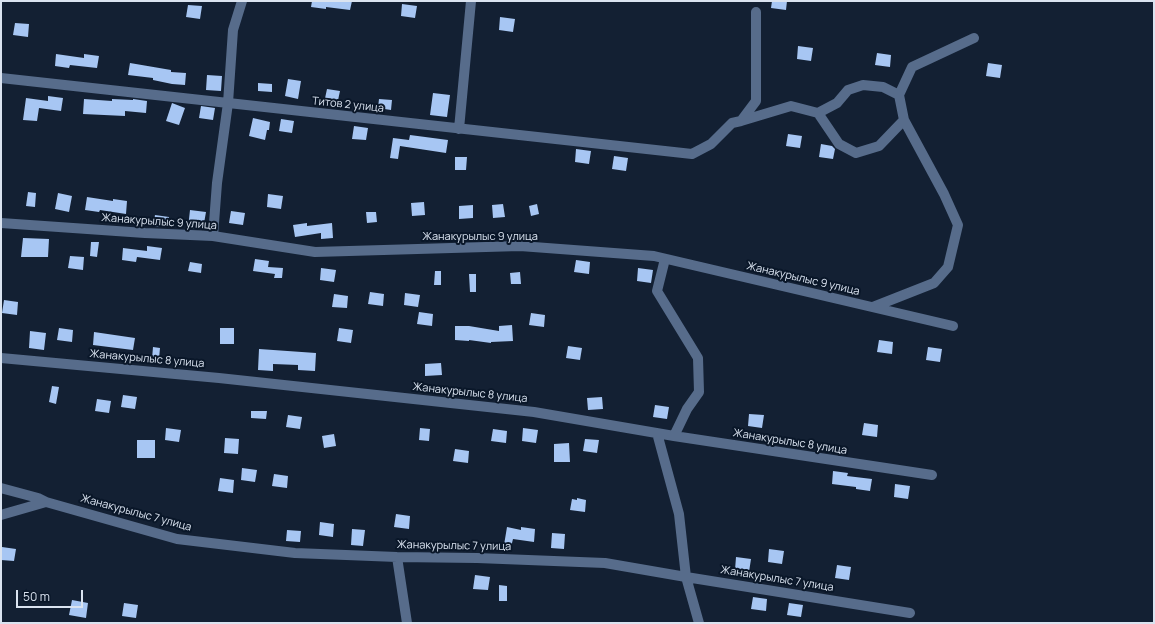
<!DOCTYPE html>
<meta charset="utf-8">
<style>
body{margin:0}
#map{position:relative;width:1155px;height:624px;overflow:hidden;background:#132033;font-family:Manrope,sans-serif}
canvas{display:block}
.frame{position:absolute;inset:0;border:2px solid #dae3f0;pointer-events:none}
.scale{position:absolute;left:16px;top:590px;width:67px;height:18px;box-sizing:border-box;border:2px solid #dae3f0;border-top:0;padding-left:5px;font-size:12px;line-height:14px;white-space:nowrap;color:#dae3f0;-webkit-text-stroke:3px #0a1729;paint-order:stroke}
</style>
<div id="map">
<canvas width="1155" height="624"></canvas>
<div class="frame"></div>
<div class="scale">50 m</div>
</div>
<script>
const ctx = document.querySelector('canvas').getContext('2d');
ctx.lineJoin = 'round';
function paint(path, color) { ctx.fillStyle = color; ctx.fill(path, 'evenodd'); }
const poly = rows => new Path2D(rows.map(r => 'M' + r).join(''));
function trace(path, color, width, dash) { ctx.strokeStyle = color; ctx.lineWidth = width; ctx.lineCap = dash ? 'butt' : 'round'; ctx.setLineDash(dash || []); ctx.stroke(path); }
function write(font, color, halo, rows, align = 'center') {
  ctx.font = font + ' Manrope,sans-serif'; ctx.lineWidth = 4; ctx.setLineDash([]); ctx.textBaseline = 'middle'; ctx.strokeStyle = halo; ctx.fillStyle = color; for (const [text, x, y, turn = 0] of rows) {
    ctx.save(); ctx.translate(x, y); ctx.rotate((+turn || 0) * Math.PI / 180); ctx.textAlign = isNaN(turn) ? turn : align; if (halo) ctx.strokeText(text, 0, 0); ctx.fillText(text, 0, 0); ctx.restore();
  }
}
paint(poly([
 [312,1,352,1,350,10,326,7,326,9,311,7],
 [772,1,787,1,786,10,771,8],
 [402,4,417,6,415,18,401,16],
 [188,5,202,6,200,19,186,17],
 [500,17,515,19,513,32,499,30],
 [15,23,29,24,28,37,13,35],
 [798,46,813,48,811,61,797,59],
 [877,53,891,55,890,67,875,65],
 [56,54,84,58,84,54,99,56,97,68,70,65,69,68,55,66],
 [130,63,171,70,171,72,186,73,185,85,172,84,153,80,153,78,128,75],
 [988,63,1002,65,1000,78,986,76],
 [207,75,222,76,221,91,206,90],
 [288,79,301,81,298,99,285,96],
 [258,83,272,84,272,92,258,91],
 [327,89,340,91,337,105,324,103],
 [433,93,450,95,447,117,430,115],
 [48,96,63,98,61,111,39,108,37,121,23,120,26,98,48,101],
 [84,99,112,101,112,99,133,100,133,99,147,101,146,113,125,111,125,116,83,114],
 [379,99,392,100,391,110,378,108],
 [172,103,185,108,179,125,166,121],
 [201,106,215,108,213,120,199,118],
 [253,118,270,122,269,130,267,130,265,140,249,136],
 [281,119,294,121,292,133,279,131],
 [354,126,368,128,366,140,352,139],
 [788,134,802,136,800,148,786,146],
 [410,135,448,140,446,153,400,146,398,159,390,158,393,138,409,140],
 [821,144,832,146,835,149,833,159,819,157],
 [576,149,591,151,589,164,575,162],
 [614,156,628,158,626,171,612,169],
 [455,157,467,157,466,170,455,170],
 [28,192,36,193,35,207,26,206],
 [58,193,72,196,69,212,55,209],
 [268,194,283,196,281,209,267,207],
 [87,197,113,201,113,199,127,201,126,214,100,210,99,212,85,210],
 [424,202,425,215,412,216,411,203],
 [503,204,505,217,493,218,492,205],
 [537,204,539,214,531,216,529,206],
 [473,205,473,218,459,219,459,206],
 [190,210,206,212,203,229,188,228],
 [231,211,245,213,243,225,229,223],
 [366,212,376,212,377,222,367,223],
 [155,215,169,217,167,227,153,226],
 [307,223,307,226,332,223,333,238,321,239,321,233,295,237,293,225],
 [23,238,49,239,48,257,21,257],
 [91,242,99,242,97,257,90,256],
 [147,246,162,248,160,260,137,257,136,262,122,260,123,248,147,251],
 [70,256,84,257,83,270,68,268],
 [255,259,269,261,268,267,283,268,282,278,274,278,275,274,253,271],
 [576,260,590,262,589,274,574,272],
 [190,262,202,264,201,273,188,271],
 [321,268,336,270,334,282,320,280],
 [638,268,653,270,651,283,637,281],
 [435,271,441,271,441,285,434,285],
 [520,272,521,284,511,284,510,273],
 [469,274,476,274,476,292,470,292],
 [370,292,384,294,383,306,368,304],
 [405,293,420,295,418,307,404,305],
 [334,294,348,296,347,308,332,307],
 [4,300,18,302,17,315,2,313],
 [419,312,433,314,432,326,417,324],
 [531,313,545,315,544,327,529,325],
 [512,325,513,341,491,342,491,343,469,340,469,341,455,340,455,326,469,326,499,331,499,326],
 [59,328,73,330,72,342,57,340],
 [220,328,234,328,234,344,220,344],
 [339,328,353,330,351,343,337,341],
 [30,331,46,333,44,350,29,348],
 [94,332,135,338,133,350,93,345],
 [879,340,893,342,892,354,877,352],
 [568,346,582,348,580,360,566,358],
 [153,347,160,348,159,359,152,359],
 [928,347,942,349,940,362,926,360],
 [259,349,316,353,315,371,298,370,298,365,273,364,273,371,258,370],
 [441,363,442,375,425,376,425,364],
 [52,386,59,387,56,404,49,402],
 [123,395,137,397,135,409,121,407],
 [602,397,603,409,588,410,587,398],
 [97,399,111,401,109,413,95,411],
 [655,405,669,407,667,419,653,417],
 [251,411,267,411,266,419,251,418],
 [749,414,764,415,762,428,748,426],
 [288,415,302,417,300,429,286,427],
 [864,423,878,425,877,437,862,435],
 [166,428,181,430,179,442,165,440],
 [420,428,430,429,429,441,419,440],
 [523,428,538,430,536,443,522,441],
 [493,429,507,431,506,443,491,441],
 [334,434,336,446,324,448,322,436],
 [225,438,239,439,238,454,224,453],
 [585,439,599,440,597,453,583,451],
 [137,440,155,440,155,458,137,458],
 [569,443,570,462,554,462,554,444],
 [455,449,469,451,468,463,453,461],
 [242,468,257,470,255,482,241,480],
 [833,471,848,473,847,476,872,479,870,491,856,489,856,487,832,484],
 [274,474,288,476,287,488,272,486],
 [220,478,234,480,233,493,218,491],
 [895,484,910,486,908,499,894,497],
 [577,498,586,500,585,512,570,510,572,499,577,500],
 [396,514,410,516,409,529,394,527],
 [320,522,334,524,333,537,319,535],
 [507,527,521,530,521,527,535,529,534,542,513,539,511,547,504,545],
 [352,529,365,530,363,546,351,545],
 [287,530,301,531,300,542,286,541],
 [552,533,565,534,564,549,551,548],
 [2,547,16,549,14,561,1,560],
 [769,549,784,551,782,564,768,562],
 [736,557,751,559,749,572,735,570],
 [837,565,851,567,849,580,835,578],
 [475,575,490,577,488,590,473,589],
 [499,585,507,586,507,601,499,601],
 [753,597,767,599,766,611,751,609],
 [72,600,88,603,86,618,69,615],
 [124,603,138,605,136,618,122,616],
 [789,603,803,605,801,617,787,615]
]), '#a7c6f3');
trace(poly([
 [1,78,692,154,711,144,732,123,741,121,756,101,756,12],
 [818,113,837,103,848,90,863,85,883,87,899,95],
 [741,121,791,106,818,113,839,144,856,153,879,146,904,120],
 [459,129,471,1],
 [1,223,145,233,213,236,315,252,520,246,654,256,953,326],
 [213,236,217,183,228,103,233,30,242,1],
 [665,259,657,291,698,358,699,392,687,409,674,436],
 [873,307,934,283,948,267,958,225,944,194,904,120,899,95,912,67,974,38],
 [1,358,219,378,534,412,674,436,932,475],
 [657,433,679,514,686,577,699,623],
 [1,488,38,498,46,502],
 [1,515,46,502,177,539,295,553,397,557,477,558,605,563,686,577,910,613],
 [397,557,407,623]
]), '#576c8b', 10);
write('11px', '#dae3f0', '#0a1729', [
 ["Титов 2 улица",348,105,6],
 ["Жанакурылыс 9 улица",159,222,4],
 ["Жанакурылыс 9 улица",480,237],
 ["Жанакурылыс 9 улица",803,279,13],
 ["Жанакурылыс 8 улица",147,359,5],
 ["Жанакурылыс 8 улица",470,393,6],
 ["Жанакурылыс 8 улица",790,442,9],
 ["Жанакурылыс 7 улица",136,513,15],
 ["Жанакурылыс 7 улица",454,546,1],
 ["Жанакурылыс 7 улица",777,579,9]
]);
</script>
